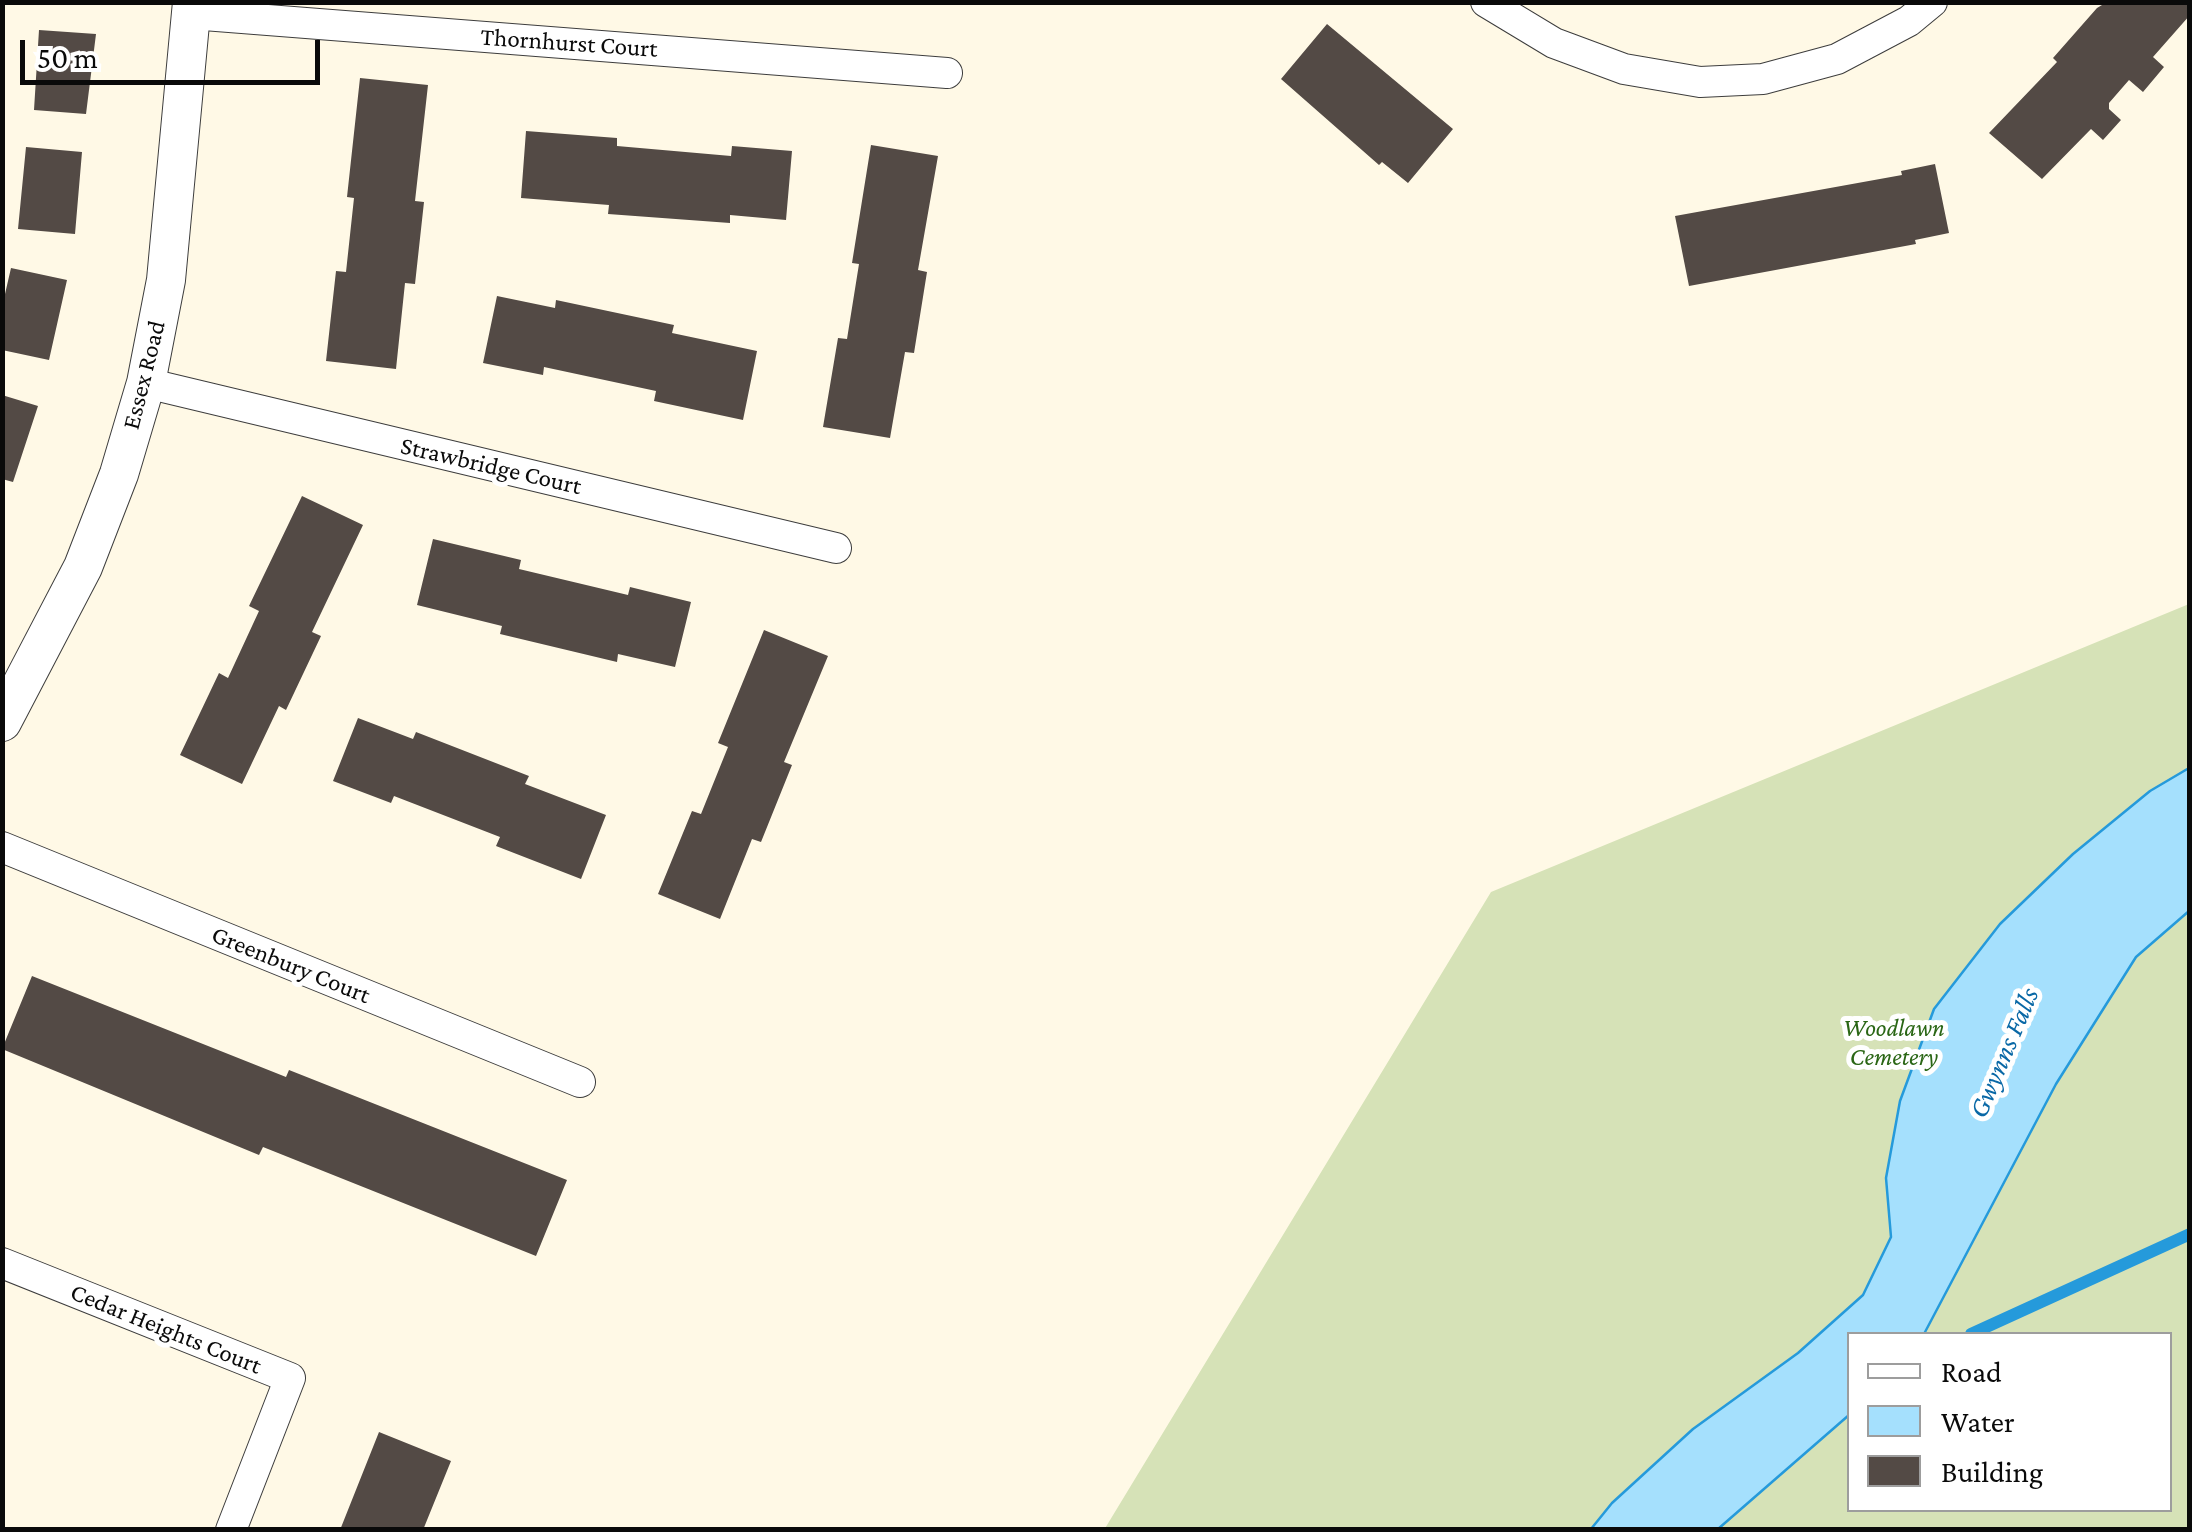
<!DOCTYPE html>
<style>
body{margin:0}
#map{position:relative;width:2192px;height:1532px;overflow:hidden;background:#fff9e6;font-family:"Crimson Pro",serif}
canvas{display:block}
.frame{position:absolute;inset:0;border:5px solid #0a0a0a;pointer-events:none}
.legend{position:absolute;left:1847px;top:1332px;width:325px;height:180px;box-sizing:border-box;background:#fff;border:2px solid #9d9d9d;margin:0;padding:12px 18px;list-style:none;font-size:30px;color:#0a0a0a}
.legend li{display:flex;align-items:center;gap:20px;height:50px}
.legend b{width:50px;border:2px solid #9d9d9d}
.scale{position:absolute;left:20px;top:40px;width:300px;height:45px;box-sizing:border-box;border:5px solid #0a0a0a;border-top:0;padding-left:12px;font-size:30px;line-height:35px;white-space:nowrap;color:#0a0a0a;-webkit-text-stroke:8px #fff;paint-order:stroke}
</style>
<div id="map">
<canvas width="2192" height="1532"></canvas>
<div class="frame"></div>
<ul class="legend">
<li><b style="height:12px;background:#fff"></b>Road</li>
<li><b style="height:28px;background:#a5e0fd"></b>Water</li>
<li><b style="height:28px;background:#534a45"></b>Building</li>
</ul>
<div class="scale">50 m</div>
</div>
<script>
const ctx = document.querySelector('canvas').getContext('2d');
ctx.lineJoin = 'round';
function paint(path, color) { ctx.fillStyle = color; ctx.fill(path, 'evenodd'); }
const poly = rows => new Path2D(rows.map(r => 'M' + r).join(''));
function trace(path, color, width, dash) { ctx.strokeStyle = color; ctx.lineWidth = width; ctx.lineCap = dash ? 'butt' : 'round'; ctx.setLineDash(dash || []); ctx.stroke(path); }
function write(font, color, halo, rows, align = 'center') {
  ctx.font = font + ' "Crimson Pro",serif'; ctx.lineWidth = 10; ctx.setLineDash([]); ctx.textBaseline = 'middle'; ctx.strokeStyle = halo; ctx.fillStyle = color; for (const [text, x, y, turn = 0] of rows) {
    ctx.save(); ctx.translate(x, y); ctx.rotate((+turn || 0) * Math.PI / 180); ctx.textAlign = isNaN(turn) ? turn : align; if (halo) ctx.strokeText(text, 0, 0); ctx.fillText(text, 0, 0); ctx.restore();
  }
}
paint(poly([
 [2189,604,2189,1529,1104,1530,1491,892],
 [1850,1334,2170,1334,2170,1510,1850,1510]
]), '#d6e2b7');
const water = poly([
 [2189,768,2189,911,2136,957,2056,1084,1924,1334,1850,1334,1849,1415,1718,1529,1591,1529,1612,1503,1693,1429,1798,1353,1863,1295,1891,1237,1886,1178,1900,1101,1934,1009,2000,924,2073,854,2150,791,2189,768]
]);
paint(water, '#a5e0fd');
trace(water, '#259adb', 2.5);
trace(poly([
 [1971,1334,2190,1234]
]), '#259adb', 12);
paint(poly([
 [2107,2,2190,2,2190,15,2153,57,2164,67,2143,92,2129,80,2109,103,2109,109,2121,120,2103,140,2091,129,2042,179,1989,133,2057,62,2053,58,2097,8],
 [1327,24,1453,129,1408,183,1382,162,1379,165,1281,79],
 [39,30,96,34,86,114,34,110],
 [360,78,428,85,415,201,424,202,415,284,405,283,396,369,326,361,336,271,346,272,354,198,347,197],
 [526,131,617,138,617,146,731,156,732,146,792,151,786,220,730,215,730,223,608,214,609,205,521,198],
 [871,145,938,156,918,270,927,272,914,353,905,352,890,438,823,427,838,338,847,339,859,264,852,263],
 [26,147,82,152,75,234,18,229],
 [1935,164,1949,233,1915,240,1916,244,1689,286,1675,216,1902,175,1901,171],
 [11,268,67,280,49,360,2,350,2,307],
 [497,296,555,308,556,300,674,325,672,333,757,351,743,420,654,401,656,391,544,367,543,375,483,363],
 [2,395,38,406,13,482,2,479],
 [302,496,363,525,312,632,321,636,286,710,279,706,242,784,180,755,219,673,228,678,259,611,249,606],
 [433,539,521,560,519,569,628,595,630,587,691,602,675,667,618,654,617,662,500,634,502,626,417,605],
 [764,630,828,656,784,762,792,765,761,842,752,839,720,919,658,894,692,811,701,814,728,747,718,743],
 [358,718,413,739,416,732,529,776,525,784,606,815,581,879,496,846,500,837,394,796,391,803,333,781],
 [32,976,286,1077,289,1070,567,1180,536,1256,263,1147,259,1155,2,1049],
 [379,1432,451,1461,423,1530,340,1530]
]), '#534a45');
const minor = poly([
 [1486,2,1554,43,1624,69,1700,82,1763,79,1837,59,1909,21,1932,2],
 [191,14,947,73],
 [146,383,836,548],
 [2,847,580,1082],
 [2,1263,290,1378,231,1530]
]);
const tertiary = poly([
 [2,722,83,567,119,474,146,383,166,280,192,2]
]);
trace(minor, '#3d3d3d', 32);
trace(tertiary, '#3d3d3d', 40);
trace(minor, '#fff', 30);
trace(tertiary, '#fff', 38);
write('25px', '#0a0a0a', '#fff', [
 ["Thornhurst Court",569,43,4],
 ["Essex Road",144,375,-76],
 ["Strawbridge Court",491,466,13],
 ["Greenbury Court",291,965,22],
 ["Cedar Heights Court",166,1329,22]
]);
write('italic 25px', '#2a6615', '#fff', [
 ["Woodlawn",1894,1028],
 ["Cemetery",1894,1057]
]);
write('italic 28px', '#0968a6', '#fff', [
 ["Gwynns Falls",2004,1053,-67]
]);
</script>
